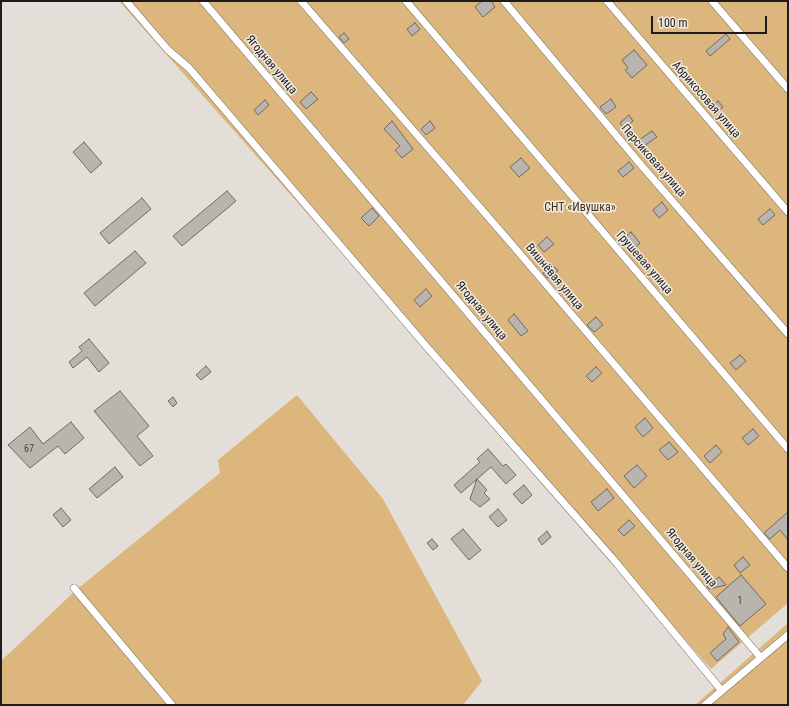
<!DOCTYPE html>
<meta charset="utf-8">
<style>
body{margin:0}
#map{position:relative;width:789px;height:706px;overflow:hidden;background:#e3ded7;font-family:"Roboto Condensed",sans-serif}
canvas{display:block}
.frame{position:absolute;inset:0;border:2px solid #1e1c1a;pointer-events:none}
.scale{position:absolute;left:651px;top:16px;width:116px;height:18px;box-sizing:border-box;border:2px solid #1e1c1a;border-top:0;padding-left:5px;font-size:12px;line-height:14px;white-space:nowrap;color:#1e1c1a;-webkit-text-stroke:3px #f1ebe4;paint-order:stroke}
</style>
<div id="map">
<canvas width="789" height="706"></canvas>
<div class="frame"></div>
<div class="scale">100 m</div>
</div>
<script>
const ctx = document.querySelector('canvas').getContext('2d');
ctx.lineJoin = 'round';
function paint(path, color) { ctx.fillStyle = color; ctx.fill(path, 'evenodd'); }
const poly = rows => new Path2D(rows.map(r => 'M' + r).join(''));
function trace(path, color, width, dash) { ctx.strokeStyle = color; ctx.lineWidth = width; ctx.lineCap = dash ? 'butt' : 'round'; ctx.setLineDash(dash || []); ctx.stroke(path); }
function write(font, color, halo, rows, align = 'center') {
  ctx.font = font + ' "Roboto Condensed",sans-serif'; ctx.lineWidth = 3; ctx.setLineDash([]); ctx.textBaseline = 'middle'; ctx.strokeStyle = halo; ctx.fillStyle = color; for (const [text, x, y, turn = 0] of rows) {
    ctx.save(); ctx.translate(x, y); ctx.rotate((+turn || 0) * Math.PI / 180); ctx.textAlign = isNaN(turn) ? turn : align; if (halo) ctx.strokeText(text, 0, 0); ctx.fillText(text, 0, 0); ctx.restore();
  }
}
paint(poly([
 [119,1,788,1,788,603,711,669],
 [297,395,383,499,482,681,463,705,1,705,1,661,76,590,220,473,218,460],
 [788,623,788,705,695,705]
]), '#dcb67c');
const building = poly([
 [482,1,491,1,495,7,483,17,475,7,482,1],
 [415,23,420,29,412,36,407,29,415,23],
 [344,33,349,39,344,43,339,37,344,33],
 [726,34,730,39,710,56,706,51,726,34],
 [634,50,647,65,632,78,625,70,628,68,622,60,634,50],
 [311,92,318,99,306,109,300,102,311,92],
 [611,99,616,107,606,114,600,107,611,99],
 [265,100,269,105,258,115,254,110,265,100],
 [718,101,723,107,714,114,710,109,718,101],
 [629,115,633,121,624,129,620,123,629,115],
 [392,121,413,149,402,158,395,150,400,146,384,129,392,121],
 [430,121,435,128,426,135,421,129,430,121],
 [652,131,657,137,644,146,639,140,652,131],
 [84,142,102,163,91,173,73,152,84,142],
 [521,158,530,168,519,177,510,167,521,158],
 [629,162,634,168,623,177,618,171,629,162],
 [227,191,236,201,182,246,173,236,227,191],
 [142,198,151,209,109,244,100,233,142,198],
 [662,202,668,210,659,218,653,210,662,202],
 [372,208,379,216,369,226,361,218,372,208],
 [770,209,775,215,763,225,758,219,770,209],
 [631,232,640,243,633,249,630,245,627,248,621,240,631,232],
 [547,237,554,244,544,252,538,245,547,237],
 [135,251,146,263,95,306,84,293,135,251],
 [551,263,558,271,547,278,543,273,546,271,544,269,551,263],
 [426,289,432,296,420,307,414,300,426,289],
 [514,314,528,331,521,336,508,320,514,314],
 [596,317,603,325,594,332,587,325,596,317],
 [89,339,109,363,99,372,87,357,73,368,69,362,82,351,79,347,89,339],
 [740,355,746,361,736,370,730,363,740,355],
 [206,366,211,372,201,380,196,375,206,366],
 [596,367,602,373,592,382,586,376,596,367],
 [120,391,149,426,137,436,153,456,140,466,94,411,120,391],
 [173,397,177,403,173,407,168,401,173,397],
 [645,418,653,428,643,437,635,427,645,418],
 [71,422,84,438,65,454,58,446,30,468,8,445,30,427,43,444,71,422],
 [753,429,759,436,748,445,742,438,753,429],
 [669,442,678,452,668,460,659,450,669,442],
 [716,445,722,452,710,463,704,456,716,445],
 [488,449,503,466,506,464,516,475,506,484,491,467,461,493,454,485,480,462,477,459,488,449],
 [637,465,647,476,634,488,624,476,637,465],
 [115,467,123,477,97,498,89,489,115,467],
 [477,479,487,490,484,493,490,499,480,507,470,499,477,479],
 [524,485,532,495,522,504,513,494,524,485],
 [607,489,614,498,598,511,591,502,607,489],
 [61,508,71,520,63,527,53,515,61,508],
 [498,509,507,520,498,527,489,517,498,509],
 [788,512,788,540,780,530,770,539,764,533,788,512],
 [629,520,635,526,624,536,618,530,629,520],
 [463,529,481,550,469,560,451,539,463,529],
 [547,531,551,537,542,545,538,539,547,531],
 [432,539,438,546,433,550,427,543,432,539],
 [743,557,750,565,740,573,734,565,743,557],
 [741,575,766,604,740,626,716,597,741,575],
 [719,577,726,585,709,589,707,587,719,577],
 [728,627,739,642,717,661,710,653,726,639,723,634,728,627]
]);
paint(building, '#b9b4ad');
trace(building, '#6f6a64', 1);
const minor = poly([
 [126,1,168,50,189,68,207,89,426,346,614,560,722,691],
 [203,1,761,658],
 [301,1,509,241,788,568],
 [406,1,788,449],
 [504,1,641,165,788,334],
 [607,1,788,212],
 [712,1,788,89],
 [74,588,172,705],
 [705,705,788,635]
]);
trace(minor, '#6e6a63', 8);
trace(minor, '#fff', 7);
write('10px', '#45423f', null, [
 ["67",29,449],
 ["1",740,601]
]);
write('12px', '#1e1c1a', '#f1ebe4', [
 ["Ягодная улица",271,65,50],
 ["Абрикосовая улица",706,100,49],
 ["Персиковая улица",653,161,49],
 ["Грушевая улица",644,263,49],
 ["Вишнёвая улица",554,277,50],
 ["Ягодная улица",481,311,50],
 ["Ягодная улица",691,558,50]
]);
write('12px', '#433115', '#f1ebe4', [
 ["СНТ «Ивушка»",580,208]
]);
</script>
